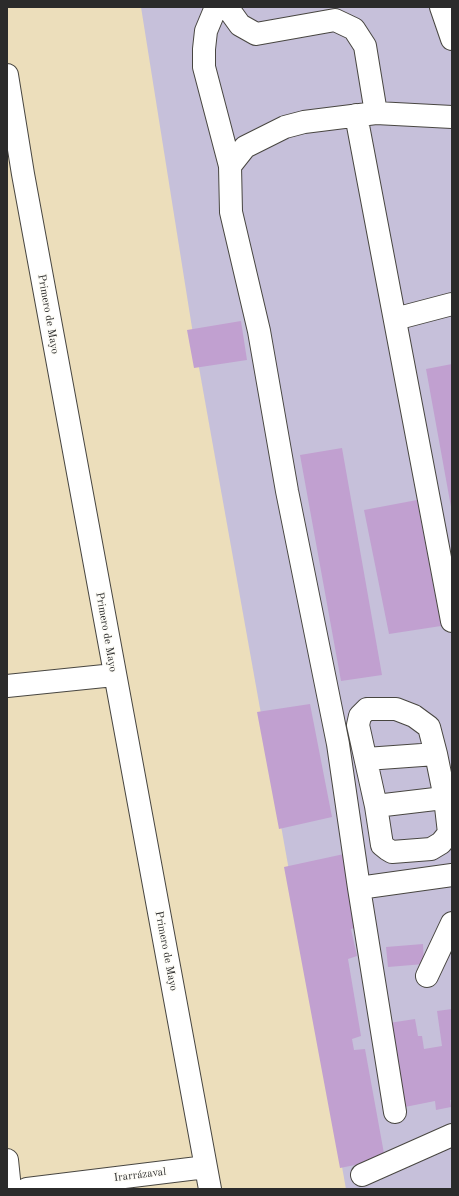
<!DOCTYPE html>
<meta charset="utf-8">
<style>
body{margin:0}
#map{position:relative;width:459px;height:1196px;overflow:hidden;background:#ecdebb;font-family:"Old Standard TT",serif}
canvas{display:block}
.frame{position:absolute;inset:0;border:8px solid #2b2b2b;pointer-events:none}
</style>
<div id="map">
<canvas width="459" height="1196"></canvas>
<div class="frame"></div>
</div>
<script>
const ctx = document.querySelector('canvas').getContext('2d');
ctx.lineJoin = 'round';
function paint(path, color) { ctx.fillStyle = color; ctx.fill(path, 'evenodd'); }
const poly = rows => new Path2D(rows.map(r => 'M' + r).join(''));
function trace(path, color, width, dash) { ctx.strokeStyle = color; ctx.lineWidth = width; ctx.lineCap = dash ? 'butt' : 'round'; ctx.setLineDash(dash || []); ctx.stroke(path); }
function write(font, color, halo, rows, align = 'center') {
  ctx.font = font + ' "Old Standard TT",serif'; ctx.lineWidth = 3; ctx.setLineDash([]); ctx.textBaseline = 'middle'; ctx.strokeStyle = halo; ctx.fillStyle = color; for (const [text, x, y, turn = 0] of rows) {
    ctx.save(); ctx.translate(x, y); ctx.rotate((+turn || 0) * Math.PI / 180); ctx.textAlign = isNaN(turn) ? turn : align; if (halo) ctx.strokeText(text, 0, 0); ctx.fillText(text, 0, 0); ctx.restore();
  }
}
paint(poly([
 [141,7,452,7,452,1189,346,1189,193,334]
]), '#c6c0da');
paint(poly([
 [241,321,247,360,194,368,187,330],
 [452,364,452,507,451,507,426,369],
 [342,448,382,675,341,681,300,455],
 [417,500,441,626,389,634,364,510],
 [310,704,332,817,279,829,257,712],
 [344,854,357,927,351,929,357,956,348,959,361,1036,352,1039,354,1050,365,1049,385,1159,340,1168,284,867],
 [423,944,424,964,388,967,386,947],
 [452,1009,452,1100,450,1100,451,1107,436,1110,435,1101,405,1107,389,1023,415,1019,418,1036,422,1036,424,1049,442,1046,437,1011]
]), '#c1a0d0');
const minor = poly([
 [216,7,206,31,204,49,204,67,230,166],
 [227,7,240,25,256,34,335,20,354,29,365,46,376,113],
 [441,7,452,39],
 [7,75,23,174,210,1189],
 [356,115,452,621],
 [395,319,452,304],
 [7,686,114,675],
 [367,709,396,709,414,716,429,727,436,754,445,798,449,833,441,843,431,849,392,852,387,849,382,845,376,806,358,725,360,716,367,709],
 [366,759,436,754],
 [376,806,452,797],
 [359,888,452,875],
 [427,976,452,923],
 [395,1112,359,888,338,744,287,491,259,331,231,212,230,166,245,147,285,127,304,122,376,113,452,117],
 [7,1160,10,1189],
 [362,1175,452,1135],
 [27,1189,206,1167]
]);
trace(minor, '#484641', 24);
trace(minor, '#fff', 22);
write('11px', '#2b2b2b', '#fdfcf7', [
 ["Primero de Mayo",48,314,80],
 ["Primero de Mayo",106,632,80],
 ["Primero de Mayo",166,951,79],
 ["Irarrázaval",140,1175,-7]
]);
</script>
